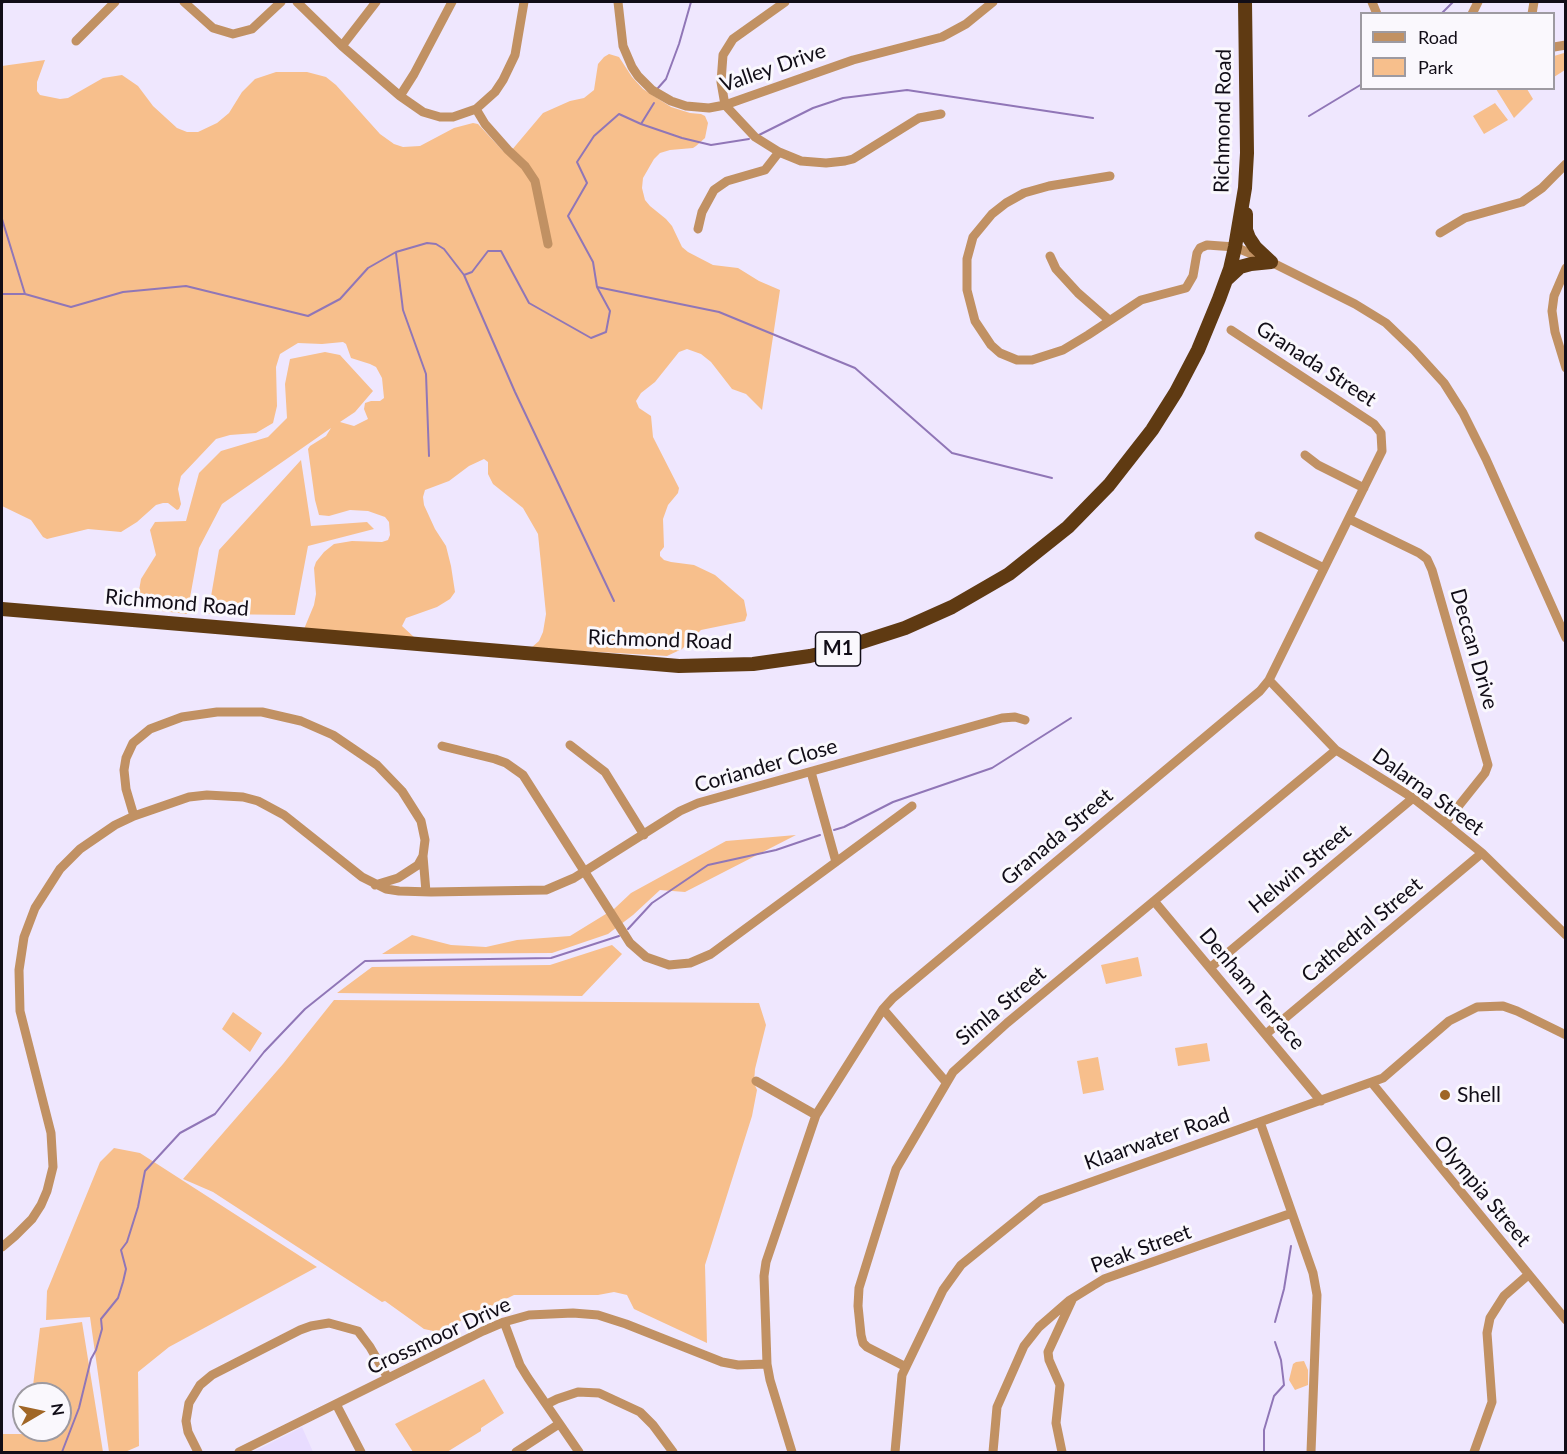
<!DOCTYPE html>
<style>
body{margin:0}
#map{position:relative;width:1567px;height:1454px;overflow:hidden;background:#efe7fe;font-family:Lato,sans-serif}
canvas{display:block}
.frame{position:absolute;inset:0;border:3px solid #110d17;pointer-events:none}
.legend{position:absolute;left:1360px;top:12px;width:195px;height:78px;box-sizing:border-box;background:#faf8fd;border:2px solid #9d9aa1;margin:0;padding:8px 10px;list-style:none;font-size:18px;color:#110d17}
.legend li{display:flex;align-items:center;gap:12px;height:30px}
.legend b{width:30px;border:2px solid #9d9aa1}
.north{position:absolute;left:12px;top:1382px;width:60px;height:60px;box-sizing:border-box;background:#faf8fd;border:2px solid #9d9aa1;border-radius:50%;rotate:81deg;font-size:16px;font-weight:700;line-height:24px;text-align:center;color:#110d17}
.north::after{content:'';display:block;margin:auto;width:21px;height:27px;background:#a06626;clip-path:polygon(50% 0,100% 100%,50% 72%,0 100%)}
</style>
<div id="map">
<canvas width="1567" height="1454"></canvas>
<div class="frame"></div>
<ul class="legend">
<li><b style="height:8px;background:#c19163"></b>Road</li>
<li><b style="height:16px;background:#f7bf8c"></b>Park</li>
</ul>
<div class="north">N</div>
</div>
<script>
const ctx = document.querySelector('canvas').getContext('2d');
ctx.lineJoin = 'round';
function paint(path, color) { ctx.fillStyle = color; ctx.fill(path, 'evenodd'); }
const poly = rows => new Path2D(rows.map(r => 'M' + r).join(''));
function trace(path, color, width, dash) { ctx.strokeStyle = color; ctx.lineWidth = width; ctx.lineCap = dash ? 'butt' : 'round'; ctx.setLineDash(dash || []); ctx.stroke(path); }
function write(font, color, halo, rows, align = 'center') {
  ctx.font = font + ' Lato,sans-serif'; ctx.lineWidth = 6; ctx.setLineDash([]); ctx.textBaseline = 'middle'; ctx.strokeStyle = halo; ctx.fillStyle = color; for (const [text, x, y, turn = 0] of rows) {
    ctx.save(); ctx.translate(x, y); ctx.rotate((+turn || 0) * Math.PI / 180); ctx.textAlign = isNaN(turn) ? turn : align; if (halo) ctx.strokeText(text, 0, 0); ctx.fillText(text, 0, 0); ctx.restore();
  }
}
paint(poly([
 [302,1427,313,1452,253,1452]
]), '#e8dcff');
paint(poly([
 [1564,53,1565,70,1554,77,1554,56],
 [609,54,619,57,632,77,643,89,671,107,690,113,701,114,705,116,708,123,705,138,696,146,693,148,670,150,660,153,654,159,643,178,642,188,645,200,650,206,666,219,672,226,682,247,688,252,713,265,738,268,759,281,780,290,762,410,746,394,732,389,711,362,701,354,687,349,679,352,655,382,641,393,636,401,639,408,651,416,653,437,679,488,678,493,668,505,663,519,664,547,660,552,660,556,664,560,671,562,694,565,715,575,744,600,747,615,745,621,701,630,682,649,667,656,531,648,539,641,543,632,546,614,538,534,523,508,493,484,488,474,488,462,484,459,469,466,449,481,425,490,423,497,424,505,435,529,446,546,451,566,455,592,450,599,437,607,406,618,402,626,415,638,304,629,314,605,316,594,314,568,316,562,324,552,334,544,352,541,382,542,388,540,390,535,389,522,385,517,368,511,350,510,329,516,319,515,315,500,308,449,310,446,326,436,331,428,222,504,199,548,187,614,136,608,141,579,156,555,150,530,155,522,186,521,199,473,221,451,268,437,287,418,285,384,290,359,325,352,340,355,373,391,355,412,340,422,354,426,368,419,364,409,365,403,371,401,380,401,384,398,382,378,376,367,370,364,351,358,346,344,343,342,322,344,298,343,280,354,276,367,277,406,273,423,256,433,230,435,216,439,181,476,178,489,181,504,179,509,177,510,168,503,163,503,156,505,137,522,121,532,88,529,47,539,43,537,31,520,2,506,2,66,45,60,37,82,37,91,40,95,60,99,68,98,103,78,122,75,138,86,153,106,177,128,187,132,198,132,217,123,229,113,242,92,255,79,276,72,307,72,326,77,336,85,380,134,394,144,403,147,420,146,454,128,473,123,478,124,503,151,511,151,543,113,570,101,584,98,594,90,598,64,604,57],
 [1496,89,1527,89,1533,99,1514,118],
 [1495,103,1508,120,1484,134,1473,116],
 [301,460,311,526,367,522,374,529,308,546,295,615,208,614,219,550],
 [796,835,685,892,660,890,633,915,608,934,552,953,382,954,412,935,451,945,486,947,517,940,570,936,614,909,631,893,726,841],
 [612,945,622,954,582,996,337,993,372,967,550,965],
 [1138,957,1142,976,1106,984,1101,965],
 [334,1000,759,1003,766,1025,755,1069,754,1083,757,1090,752,1116,705,1265,707,1343,634,1309,627,1295,614,1292,598,1295,514,1295,438,1332,424,1329,385,1301,382,1302,213,1192,183,1179,283,1064],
 [233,1012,262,1033,250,1052,222,1029],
 [1207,1043,1210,1061,1178,1066,1175,1048],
 [1098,1057,1104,1090,1083,1094,1077,1061],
 [114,1148,140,1153,317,1267,169,1347,138,1372,139,1446,125,1452,109,1452,90,1317,46,1320,47,1291,100,1162],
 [82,1322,103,1452,2,1452,2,1434,26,1434,27,1430,60,1430,60,1394,32,1394,40,1328],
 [1304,1361,1308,1370,1308,1385,1295,1390,1289,1380,1293,1364,1296,1362],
 [484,1379,504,1413,481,1428,481,1431,447,1452,413,1452,395,1424]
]), '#f7bf8c');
trace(poly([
 [2,4,3,2],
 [1441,14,1453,2],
 [658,88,666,79,679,44,691,2],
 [1309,116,1362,84],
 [641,124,682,138,711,145,749,139],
 [759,135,813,108,843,98,907,90,1093,118],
 [2,219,25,294],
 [396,253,403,310,426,374,429,456],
 [464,275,515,392,614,601],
 [597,287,719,312,855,368,952,453,1052,478],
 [2,294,25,294,71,307,123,292,186,286,308,316,340,299,368,268,396,252,427,243,436,244,444,249,464,275,472,272,488,251,501,251,529,303,591,338,606,332,610,311,597,287,593,262,568,216,587,183,577,162,594,136,619,114,641,124,654,103],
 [834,830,844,827,893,802,992,768,1071,718],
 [628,929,652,903,708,865,776,850,820,835],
 [1275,1322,1284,1289,1291,1246],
 [62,1452,79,1408,91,1359,96,1350,102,1329,101,1319,118,1298,123,1282,126,1269,121,1250,127,1242,138,1207,145,1171,180,1133,215,1114,264,1052,305,1009,365,961,551,958,619,936],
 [1264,1452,1264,1430,1274,1396,1284,1385,1281,1360,1275,1342]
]), '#9076b7', 2);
trace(poly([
 [184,2,213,28,233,34,252,29,281,2],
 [297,2,342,46,400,96,423,112,440,117,453,117,476,109,495,92,503,80,515,55,524,2],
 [618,2,623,46,632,67,638,76,652,90,671,101,686,106,709,108,725,105,853,60,942,37,966,24,993,2],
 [785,2,733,39,723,55,721,82,725,105,755,137,779,152,801,161,826,163,845,161,853,159,919,118,941,114],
 [1372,2,1377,14],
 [1472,14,1478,2],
 [1532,14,1534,2],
 [76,41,115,2],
 [342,46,376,2],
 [1554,47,1566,45],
 [400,96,414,74,452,2],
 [476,109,485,124,508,150,525,166,535,181,548,244],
 [1110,176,1049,186,1024,193,1006,203,992,214,973,237,967,259,967,290,975,321,991,345,1000,353,1017,360,1032,360,1063,350,1088,335,1141,300,1186,288,1193,276,1197,253,1200,248,1207,245,1235,247,1271,262,1355,304,1386,323,1414,350,1444,383,1463,413,1486,459,1566,638],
 [698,229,702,212,714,190,727,181,765,170,779,152],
 [1440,233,1465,218,1522,202,1542,188,1566,164],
 [1050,256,1056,269,1078,293,1109,320],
 [1566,268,1554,296,1552,311,1555,332,1566,368],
 [1305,455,1318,465,1364,488],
 [1349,519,1419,553,1427,559,1432,570,1488,765,1485,773,1445,823],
 [1259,536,1324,568],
 [1269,680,1336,750,1413,798,1445,823,1482,853,1566,935],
 [570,745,605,772,644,835],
 [442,746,495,759,506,763,523,775,630,943,646,957,669,965,690,963,711,954,912,806],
 [811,772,836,862],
 [134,816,126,789,124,770,126,758,133,743,150,729,182,717,217,712,262,712,301,721,333,735,377,765,402,791,421,821,425,840,423,856,418,865,398,878,375,885],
 [423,856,426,892],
 [1154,901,1321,1101],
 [1211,967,1413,798],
 [883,1009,946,1082],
 [1266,1034,1482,853],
 [756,1081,816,1115],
 [1372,1083,1566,1320],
 [1260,1122,1313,1273,1317,1295,1311,1452],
 [2,1247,15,1236,32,1219,41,1205,47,1191,53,1167,51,1133,20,1011,19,970,24,937,35,908,60,869,80,849,115,825,134,816,189,797,207,795,243,797,258,801,284,815,362,877,386,889,399,891,431,892,546,890,574,878,680,811,698,803,1002,718,1015,717,1025,720],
 [504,1322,520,1365,528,1378,579,1452],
 [906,1367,867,1347,863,1343,861,1335,858,1306,859,1288,896,1169,953,1072,1007,1023,1336,750],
 [336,1404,361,1452],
 [547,1404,557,1399,578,1392,599,1393,640,1412,653,1425,673,1452],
 [198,1452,188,1432,186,1421,189,1403,200,1385,212,1375,300,1330,311,1326,329,1323,358,1331,370,1347,388,1378],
 [239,1452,483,1331,504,1322,529,1315,573,1313,598,1315,626,1324,722,1362,738,1365,767,1364],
 [516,1452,559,1424],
 [792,1452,770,1380,767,1364,764,1276,766,1262,816,1115,883,1009,893,998,1260,691,1269,680,1382,451,1381,433,1374,424,1231,330],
 [895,1452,902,1375,943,1290,961,1265,1041,1200,1383,1078,1449,1021,1477,1007,1503,1006,1517,1011,1566,1035],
 [993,1452,997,1407,1024,1346,1039,1327,1070,1300,1104,1279,1292,1213],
 [1062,1452,1056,1423,1060,1385,1049,1360,1048,1352,1072,1300],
 [1474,1452,1492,1402,1487,1333,1490,1318,1504,1296,1528,1275]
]), '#c19163', 9);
trace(poly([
 [1246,214,1246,230,1249,238,1255,247,1271,262],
 [1227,279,1240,267,1251,264,1271,262],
 [2,609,679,666,753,664,810,656,843,648,905,628,952,607,1009,574,1068,527,1109,485,1152,430,1176,392,1198,350,1219,299,1230,269,1235,247,1245,188,1247,153,1245,2]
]), '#5f3a12', 14);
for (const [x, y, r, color] of [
 [1445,1095,6,"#a06626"]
]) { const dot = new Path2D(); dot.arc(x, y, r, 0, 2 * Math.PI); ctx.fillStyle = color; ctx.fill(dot); trace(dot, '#faf8fd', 2); }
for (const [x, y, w] of [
 [838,649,45]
]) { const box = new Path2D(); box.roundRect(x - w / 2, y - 17, w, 34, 4.5); ctx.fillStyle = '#faf8fd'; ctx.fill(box); trace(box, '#110d17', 1.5); }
write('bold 20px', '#110d17', null, [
 ["M1",838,649]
]);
write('21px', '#110d17', '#faf8fd', [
 ["Valley Drive",773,68,-19],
 ["Richmond Road",1223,121,-89],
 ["Granada Street",1316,364,33],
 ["Richmond Road",177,603,5],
 ["Richmond Road",660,640,2],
 ["Deccan Drive",1474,649,74],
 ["Coriander Close",766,766,-16],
 ["Dalarna Street",1428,792,36],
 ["Granada Street",1057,837,-40],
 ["Helwin Street",1300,869,-40],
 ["Cathedral Street",1362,930,-40],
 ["Denham Terrace",1252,989,50],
 ["Simla Street",1001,1006,-40],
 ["Klaarwater Road",1157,1139,-19],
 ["Olympia Street",1482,1191,50],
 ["Peak Street",1141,1249,-20],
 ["Crossmoor Drive",439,1336,-25]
]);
write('21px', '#110d17', '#faf8fd', [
 ["Shell",1457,1095]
], 'left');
</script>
